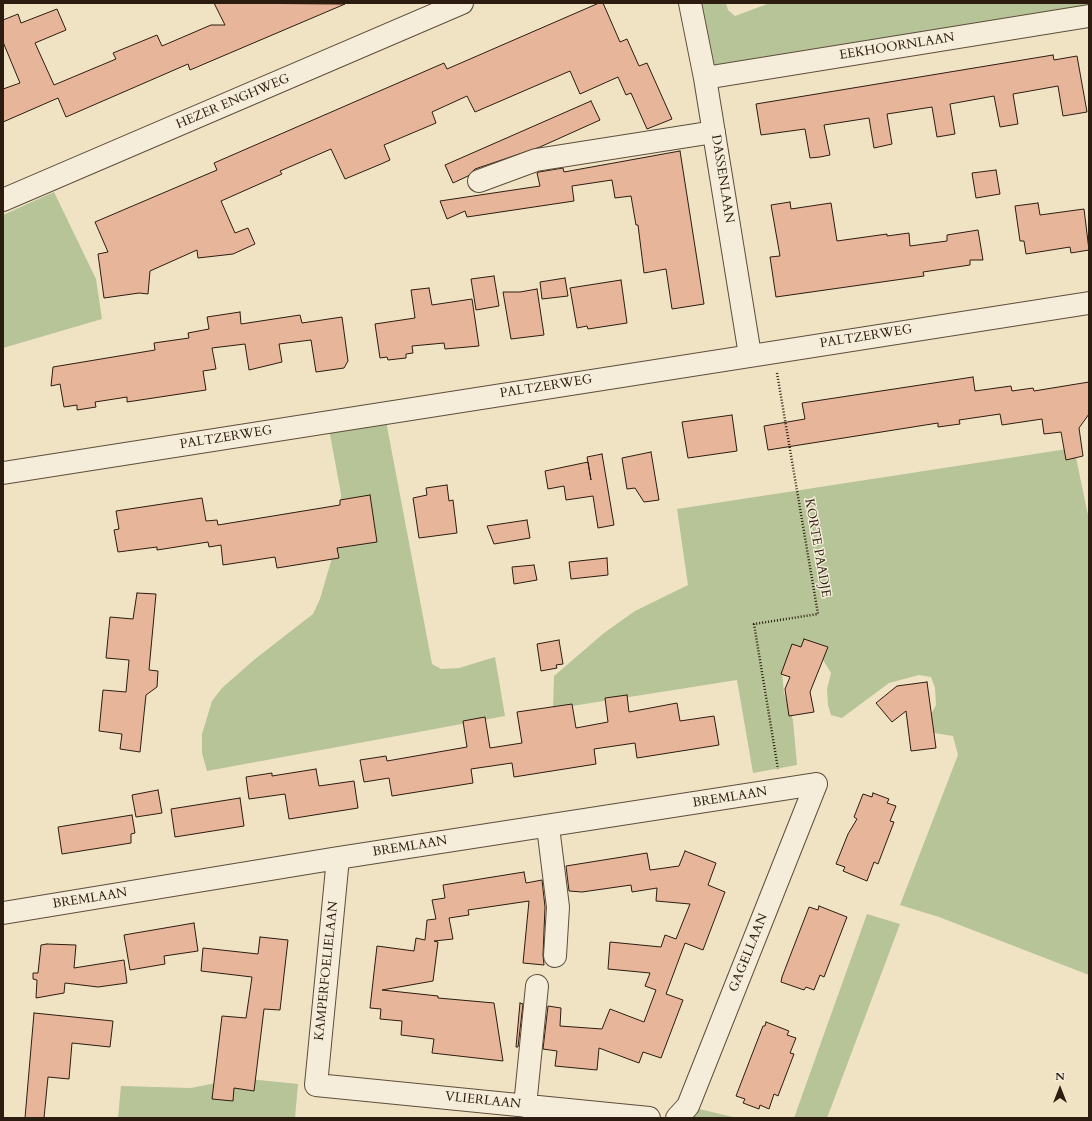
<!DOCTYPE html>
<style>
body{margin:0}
#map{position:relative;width:1092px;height:1121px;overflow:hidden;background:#f0e3c4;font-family:Cardo,serif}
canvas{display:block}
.frame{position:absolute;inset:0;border:4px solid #2c1c0f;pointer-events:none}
.north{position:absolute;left:1040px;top:1069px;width:40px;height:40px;-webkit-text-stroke:3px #f5edd9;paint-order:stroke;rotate:0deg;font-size:11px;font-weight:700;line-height:16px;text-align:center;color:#2c1c0f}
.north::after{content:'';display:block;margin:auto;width:14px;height:18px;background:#2c1c0f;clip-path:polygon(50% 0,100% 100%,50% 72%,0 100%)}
</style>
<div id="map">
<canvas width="1092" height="1121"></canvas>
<div class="frame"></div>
<div class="north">N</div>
</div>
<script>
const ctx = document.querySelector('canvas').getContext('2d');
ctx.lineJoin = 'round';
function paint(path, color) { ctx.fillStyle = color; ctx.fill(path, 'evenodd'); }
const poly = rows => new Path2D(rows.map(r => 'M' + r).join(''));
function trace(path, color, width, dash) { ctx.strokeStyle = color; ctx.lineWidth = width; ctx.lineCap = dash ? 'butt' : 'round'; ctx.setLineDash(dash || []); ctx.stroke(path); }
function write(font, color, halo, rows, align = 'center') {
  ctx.font = font + ' Cardo,serif'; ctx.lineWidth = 3; ctx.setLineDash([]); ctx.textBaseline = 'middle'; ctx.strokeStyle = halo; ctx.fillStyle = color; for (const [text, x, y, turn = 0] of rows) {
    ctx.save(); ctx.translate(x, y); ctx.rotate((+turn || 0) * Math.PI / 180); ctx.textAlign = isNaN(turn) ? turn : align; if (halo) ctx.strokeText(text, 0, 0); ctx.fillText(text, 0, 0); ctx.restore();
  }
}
paint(poly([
 [699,3,726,3,728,10,735,16,770,3,1089,3,1089,6,710,66],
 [54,192,96,279,102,319,3,348,3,215],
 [386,421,432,664,441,669,459,668,495,657,505,716,207,771,202,753,202,734,212,701,222,688,255,659,313,614,320,599,341,527,341,494,329,429],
 [1074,448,1089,520,1089,975,939,917,900,905,958,755,953,736,922,731,936,705,935,688,931,677,919,675,889,683,842,718,831,715,828,705,827,689,831,673,823,660,782,673,784,693,793,720,797,765,753,773,737,680,553,709,554,676,604,633,635,611,688,585,677,509],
 [867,914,900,924,827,1118,794,1118],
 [249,1079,298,1084,295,1118,118,1118,121,1086,191,1088,216,1083],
 [691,1107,737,1118,686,1118]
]), '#b6c497');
const building = poly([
 [214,3,345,4,190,70,188,64,66,117,58,98,3,122,3,89,20,83,3,42,3,20,18,14,21,23,57,9,66,30,35,43,54,85,116,59,113,53,157,35,162,46,211,25,225,25,214,3],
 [599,3,603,3,620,42,627,39,639,66,647,63,672,119,647,129,631,93,626,95,618,77,580,94,570,71,475,112,467,96,432,112,436,123,384,145,390,160,381,164,345,179,331,149,280,171,282,174,221,201,235,233,248,228,255,244,233,254,198,258,197,250,150,271,148,294,139,293,104,298,98,254,108,252,95,222,217,170,214,163,444,63,447,69,599,3],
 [1053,55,1054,60,1077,56,1087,112,1063,116,1058,86,1013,94,1018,124,1000,127,994,96,950,104,955,134,937,137,932,107,887,114,892,144,874,148,869,118,824,125,830,155,820,157,810,158,805,129,761,135,756,104,1053,55],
 [591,101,600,120,540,147,475,169,468,176,453,183,445,165,591,101],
 [680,151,704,304,672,309,666,269,644,273,638,225,636,225,631,196,615,198,612,180,572,186,574,201,467,217,465,211,447,219,440,201,540,186,537,173,539,172,563,168,564,172,680,151],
 [996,170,1000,194,976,198,972,173,996,170],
 [790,202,791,209,831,203,837,241,887,234,887,236,909,233,910,246,947,241,947,235,978,230,983,260,970,260,970,265,923,272,924,276,776,297,770,257,780,256,771,205,790,202],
 [1038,203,1040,215,1084,209,1089,250,1071,253,1070,247,1026,254,1024,241,1020,241,1015,206,1038,203],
 [494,276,499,306,476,310,471,279,494,276],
 [565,278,568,296,542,299,540,282,565,278],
 [621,280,627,323,588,329,587,326,577,328,570,288,621,280],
 [429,288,432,305,472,299,479,346,445,349,444,343,412,346,413,353,406,354,406,358,388,360,387,357,380,358,375,324,415,318,411,290,429,288],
 [537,289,544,335,511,339,503,292,520,292,537,289],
 [240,312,241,324,300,315,302,323,342,317,348,361,344,368,316,372,311,340,279,344,282,362,249,370,245,344,212,348,216,369,203,371,206,390,127,402,127,397,95,402,96,407,77,410,77,405,64,407,60,384,51,386,53,367,155,350,154,343,189,338,188,333,209,329,207,317,240,312],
 [973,377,975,391,1011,386,1012,391,1033,388,1034,391,1089,382,1089,414,1079,428,1083,456,1066,460,1061,432,1044,434,1042,419,1002,425,1000,414,959,420,960,424,938,427,938,423,768,450,764,426,805,419,802,403,973,377],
 [732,415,737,451,688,458,682,422,732,415],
 [651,452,659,500,644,502,635,488,627,489,622,458,651,452],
 [602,454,614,525,598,528,593,496,566,500,564,486,548,489,545,471,588,462,591,480,587,457,602,454],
 [447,485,449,501,453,500,457,533,419,538,413,498,427,495,426,488,447,485],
 [370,495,377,542,337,548,339,558,277,568,275,557,223,565,221,545,209,547,208,542,157,550,157,547,118,552,114,530,119,529,116,511,202,498,206,521,217,520,218,525,340,505,340,500,370,495],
 [527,520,530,538,494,544,487,526,527,520],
 [607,558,608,575,571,579,569,562,607,558],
 [534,565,537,580,514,584,512,567,534,565],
 [137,593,156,594,149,670,158,671,157,687,146,695,140,752,120,749,122,734,99,731,103,690,126,692,129,660,106,658,110,617,133,619,137,593],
 [804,639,828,647,810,692,814,712,789,716,785,689,790,677,781,674,792,644,801,647,804,639],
 [559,640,563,664,556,665,557,668,541,671,537,644,559,640],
 [927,682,936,748,911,751,906,711,892,722,876,703,897,686,927,682],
 [627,695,629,712,677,703,680,721,714,716,719,745,637,758,635,743,594,749,596,764,514,777,512,763,471,769,473,783,392,796,389,778,364,782,360,760,386,756,387,761,467,747,463,721,485,717,490,748,522,743,517,712,572,704,576,728,608,722,605,698,627,695],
 [316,769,319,786,354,781,358,808,289,819,285,794,249,799,246,777,272,773,272,776,316,769],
 [158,790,162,813,136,817,132,795,158,790],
 [873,793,889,799,887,803,896,806,890,821,894,822,878,864,874,862,867,881,843,871,845,867,836,864,848,834,857,819,854,817,863,794,872,797,873,793],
 [240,798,244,826,175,837,171,809,240,798],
 [132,815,135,833,131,834,131,843,62,854,58,827,132,815],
 [685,851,716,863,708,885,725,892,703,950,685,943,666,994,683,1000,661,1058,643,1052,639,1063,599,1048,597,1070,555,1066,557,1051,543,1049,548,1006,561,1008,560,1026,602,1029,610,1009,644,1022,656,990,645,986,650,973,608,969,610,942,661,947,665,935,676,939,690,904,656,901,657,888,632,892,631,885,582,892,569,891,566,866,647,853,650,870,679,866,685,851],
 [524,872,526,883,542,880,545,907,543,955,544,965,523,963,529,901,468,910,469,915,449,918,453,939,434,941,438,942,433,981,382,990,438,996,438,998,494,1003,503,1061,432,1053,434,1039,401,1035,402,1021,380,1019,381,1009,370,1008,377,946,414,951,416,938,425,940,427,920,436,919,432,900,445,898,443,885,524,872],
 [819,906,847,917,824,977,820,975,814,990,806,987,804,990,781,982,782,977,809,907,818,910,819,906],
 [194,923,198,951,164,956,165,964,130,970,124,935,194,923],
 [260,937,288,940,280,1010,264,1009,254,1091,234,1088,233,1101,212,1099,222,1016,246,1018,252,977,201,971,203,948,258,954,260,937],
 [47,944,76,945,74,968,124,960,127,983,98,987,65,983,64,993,36,998,37,980,33,979,33,973,38,973,41,945,47,944],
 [520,1003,523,1004,518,1047,516,1047,520,1003],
 [34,1013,113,1021,110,1047,72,1043,69,1079,48,1077,44,1118,25,1118,34,1013],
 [766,1022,789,1031,787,1035,796,1038,790,1053,794,1054,778,1096,774,1094,769,1109,760,1105,759,1109,743,1103,745,1099,736,1096,763,1026,765,1026,766,1022]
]);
paint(building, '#e7b59a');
trace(building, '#2c1c0f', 1);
const minor = poly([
 [690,3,705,78,750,355],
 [705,78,1089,16],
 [479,181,536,160,714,132],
 [3,200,462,3],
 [3,473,1089,303],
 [548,827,558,907,555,956],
 [338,858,316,1085,649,1118],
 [3,913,338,858,816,784],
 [525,1106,537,986],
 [677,1118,688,1106,816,784]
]);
trace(minor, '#5d4e3c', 24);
trace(poly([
 [777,373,818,614,754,624,778,769]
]), '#2c1c0f', 2.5, [1, 2]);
trace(minor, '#f5edd9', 22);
write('13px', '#2c1c0f', '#f5edd9', [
 ["EEKHOORNLAAN",897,47,-9],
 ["HEZER ENGHWEG",233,102,-23],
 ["DASSENLAAN",722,179,81],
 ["PALTZERWEG",866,337,-9],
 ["PALTZERWEG",546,387,-9],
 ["PALTZERWEG",226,438,-9],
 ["KORTE PAADJE",817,548,80],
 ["BREMLAAN",730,798,-9],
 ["BREMLAAN",410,847,-9],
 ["BREMLAAN",90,899,-9],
 ["GAGELLAAN",749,953,-68],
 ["KAMPERFOELIELAAN",327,971,-84],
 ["VLIERLAAN",483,1101,6]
]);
</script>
